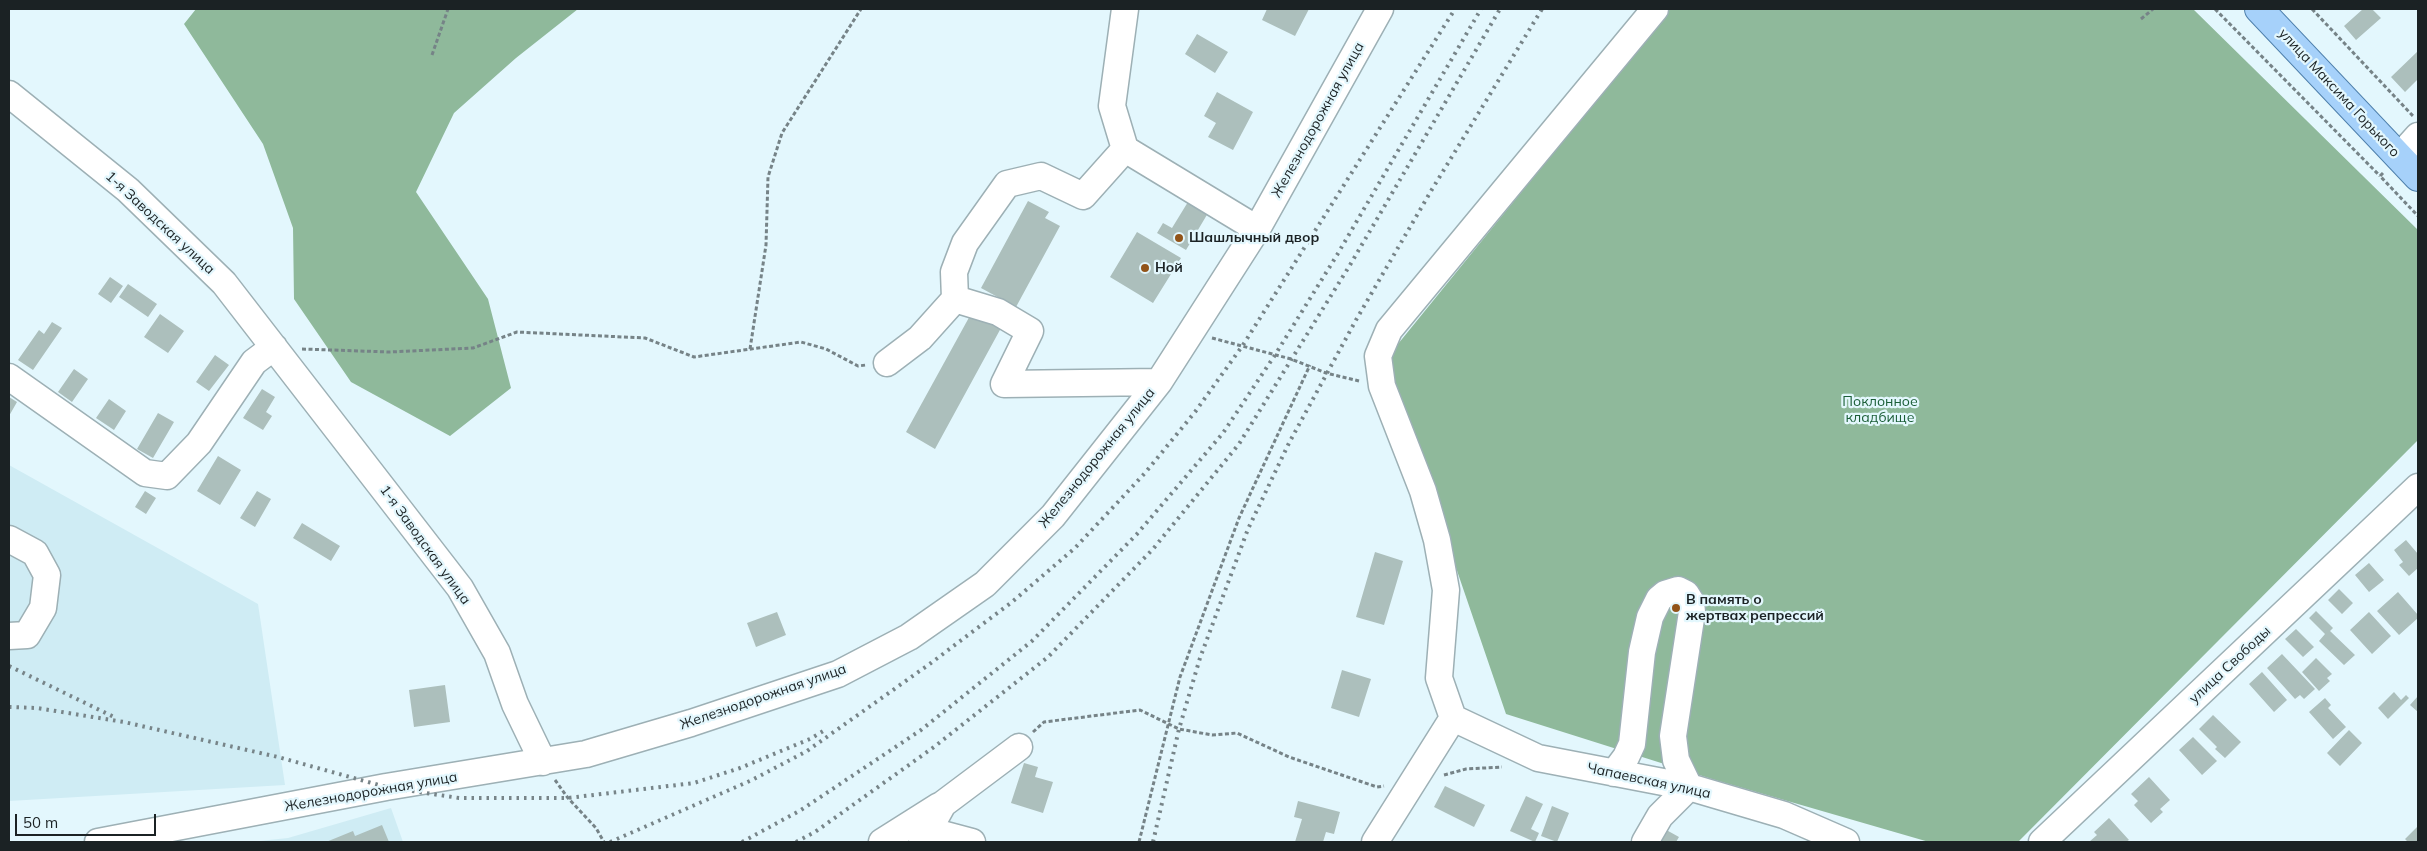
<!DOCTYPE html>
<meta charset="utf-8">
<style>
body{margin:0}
#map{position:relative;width:2427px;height:851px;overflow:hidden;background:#e3f7fd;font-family:Mulish,sans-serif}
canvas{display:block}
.frame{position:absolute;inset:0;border:10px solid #1b2224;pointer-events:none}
.scale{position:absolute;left:15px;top:814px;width:141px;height:22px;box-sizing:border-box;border:2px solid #1b2224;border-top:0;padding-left:6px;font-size:15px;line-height:18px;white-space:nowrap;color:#1b2224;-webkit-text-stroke:4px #e3f7fd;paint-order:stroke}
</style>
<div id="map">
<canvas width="2427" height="851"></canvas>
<div class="frame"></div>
<div class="scale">50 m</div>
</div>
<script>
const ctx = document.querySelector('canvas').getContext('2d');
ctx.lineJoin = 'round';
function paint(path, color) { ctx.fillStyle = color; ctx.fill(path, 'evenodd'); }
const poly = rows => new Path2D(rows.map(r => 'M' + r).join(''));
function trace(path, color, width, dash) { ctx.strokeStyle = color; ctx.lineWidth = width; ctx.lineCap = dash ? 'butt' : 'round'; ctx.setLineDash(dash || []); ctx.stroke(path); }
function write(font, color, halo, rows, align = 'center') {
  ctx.font = font + ' Mulish,sans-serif'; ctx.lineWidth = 4.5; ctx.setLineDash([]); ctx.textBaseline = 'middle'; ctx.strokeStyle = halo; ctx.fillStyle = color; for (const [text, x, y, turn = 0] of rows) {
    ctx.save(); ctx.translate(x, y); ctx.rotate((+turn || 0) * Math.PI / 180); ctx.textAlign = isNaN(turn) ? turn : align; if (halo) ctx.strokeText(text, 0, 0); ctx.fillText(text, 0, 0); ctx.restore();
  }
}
paint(poly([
 [9,465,258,604,285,785,9,801],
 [391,808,403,842,250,842,288,838]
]), '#cfecf4');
paint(poly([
 [196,9,578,9,516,58,454,113,416,192,488,299,511,388,450,436,351,382,294,299,293,228,263,144,184,24],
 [1670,9,2193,9,2418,230,2418,440,2018,842,1929,842,1715,780,1506,714,1385,360]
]), '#8fb99b');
paint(poly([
 [1267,9,1309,9,1295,36,1262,20],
 [2363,9,2372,9,2381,18,2356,40,2344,26],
 [1197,34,1228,52,1215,73,1185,54],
 [2418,51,2418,79,2405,92,2391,77],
 [1217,92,1253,112,1233,150,1208,137,1216,123,1204,116],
 [1191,197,1211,208,1186,250,1157,233,1163,223,1172,228],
 [1028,201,1049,212,1045,218,1060,226,1016,307,981,288],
 [1137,232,1181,258,1153,303,1110,277],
 [110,277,123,286,111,303,98,294],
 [128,284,157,304,148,317,119,297],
 [972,312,1001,328,935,449,906,432],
 [160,314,184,331,168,353,144,337],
 [52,322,62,328,33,370,18,360,39,330,44,334],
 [215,355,229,365,209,391,196,382],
 [74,369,88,379,72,402,58,392],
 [262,389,275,397,266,412,272,416,263,430,243,418],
 [9,397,17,402,9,416],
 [109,399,126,411,114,430,96,418],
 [158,413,174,422,153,458,137,449],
 [218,456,241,470,220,505,197,491],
 [145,491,156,498,146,514,135,507],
 [257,491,271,499,255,527,240,518],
 [302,523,340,546,331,561,293,538],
 [2406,540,2418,554,2418,568,2409,576,2399,565,2403,562,2394,550],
 [1375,552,1403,561,1384,625,1356,617],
 [2369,563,2384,580,2369,592,2355,575],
 [2339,589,2353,603,2342,614,2328,600],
 [2398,592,2418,615,2418,618,2399,635,2377,611],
 [2316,611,2333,628,2330,631,2355,655,2344,665,2319,641,2325,634,2309,618],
 [777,612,786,635,756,647,747,623],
 [2369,612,2391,636,2372,654,2350,630],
 [2296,629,2314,647,2303,657,2285,639],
 [2282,654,2315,689,2304,699,2300,695,2295,699,2267,668],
 [2316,658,2332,674,2327,678,2330,681,2319,691,2302,672],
 [1342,670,1371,679,1359,717,1331,708],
 [2262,672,2287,700,2274,712,2249,684],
 [445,685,450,722,414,727,409,690],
 [2394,692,2401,700,2406,695,2409,698,2388,719,2378,708],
 [2418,696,2418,712,2410,705],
 [2325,698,2331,705,2328,708,2346,727,2333,739,2309,712],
 [2213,715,2241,742,2225,758,2215,749,2217,747,2199,729],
 [2349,730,2362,743,2340,766,2327,753],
 [2193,737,2217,761,2202,775,2179,750],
 [1024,763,1038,767,1035,777,1053,782,1043,813,1011,803],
 [2149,777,2170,800,2160,809,2163,812,2151,823,2134,805,2138,801,2131,794],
 [1445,786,1485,805,1474,827,1434,807],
 [1526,796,1543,804,1531,829,1539,833,1535,842,1510,831],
 [1298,801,1340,812,1334,834,1326,832,1323,842,1295,842,1302,819,1294,817],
 [1552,806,1569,813,1557,842,1541,836],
 [2109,818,2129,840,2126,842,2089,842,2097,835,2094,832],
 [382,825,389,842,326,842,353,831,355,836],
 [2418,826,2418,842,2408,842,2405,839],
 [1661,827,1679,837,1676,842,1652,842]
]), '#acbfbc');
const minor = poly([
 [1125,9,1112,106,1125,149,1257,229],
 [9,94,128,190,224,283,460,588,497,653,515,704,543,762],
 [2399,157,2418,136],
 [955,299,998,312,1030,331,1004,384,1159,382],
 [887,363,920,338,955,299,954,272,965,243,1007,184,1041,176,1083,196,1125,149],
 [9,377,145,473,167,476,199,443,254,362,274,347],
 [9,539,35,553,47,575,43,608,27,635,9,636],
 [1453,718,1439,678,1446,590,1437,540,1423,491,1382,386,1378,356,1389,330,1655,9],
 [1453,718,1538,758,1689,787,1784,815,1846,842],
 [1614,773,1626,757,1632,744,1642,652,1650,617,1659,599,1665,594,1678,590,1686,594,1691,602,1692,612,1673,736,1676,760,1689,787,1660,816,1645,842],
 [927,830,972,842],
 [98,842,386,787,586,754,691,723,838,674,909,637,985,584,1053,516,1159,382,1257,229,1380,9],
 [882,842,939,806],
 [922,842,943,804,1019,747],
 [1375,842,1453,718],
 [2042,842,2418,487]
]);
const major = poly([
 [2259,9,2418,177]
]);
trace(minor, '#9db0b5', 29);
trace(major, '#4f80ac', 30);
trace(poly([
 [2215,9,2380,176],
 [2312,9,2413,116],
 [2141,19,2153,9],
 [432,55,448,9],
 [2383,173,2380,176,2418,216],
 [1212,338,1291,359,1326,373,1359,381],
 [302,349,390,352,473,348,517,332,645,338,694,357,801,342,826,349,858,366,866,365],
 [750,349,766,245,768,177,782,133,861,9],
 [1033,732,1044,722,1140,710,1179,729,1212,735,1237,733,1289,757,1377,787,1384,786],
 [1444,775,1466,769,1502,767],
 [555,780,568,798,596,828,604,842],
 [1139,842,1180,677,1239,518,1310,365]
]), '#768387', 3, [4, 2.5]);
trace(minor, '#fff', 26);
trace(major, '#a6d1fa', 28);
trace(poly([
 [9,666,114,717],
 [9,707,37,708,124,722,278,757,386,787,459,798,568,798,694,783,740,768,810,739,825,730],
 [610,842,752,780,807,751,931,663,1012,602,1075,548,1145,473,1195,412,1243,345,1455,9],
 [742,842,801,810,921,730,1032,641,1137,534,1223,433,1275,355,1337,255,1481,9],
 [796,842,815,832,934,747,1048,657,1153,549,1239,444,1350,265,1500,9],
 [1153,842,1179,729,1200,658,1248,529,1289,443,1356,320,1431,191,1542,9]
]), '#778488', 4, [2.5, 5]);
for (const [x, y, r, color] of [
 [1179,238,5,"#925419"],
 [1145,268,5,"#925419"],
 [1676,608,5,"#925419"]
]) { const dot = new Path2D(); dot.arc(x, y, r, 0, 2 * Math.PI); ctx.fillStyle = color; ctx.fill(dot); trace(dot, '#e3f7fd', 2); }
write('14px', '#1b2224', '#e3f7fd', [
 ["улица Максима Горького",2339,93,47],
 ["Железнодорожная улица",1318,120,-61],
 ["1-я Заводская улица",160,223,43],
 ["Железнодорожная улица",1097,458,-51],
 ["1-я Заводская улица",425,545,54],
 ["улица Свободы",2230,665,-43],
 ["Железнодорожная улица",763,697,-19],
 ["Чапаевская улица",1649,781,12],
 ["Железнодорожная улица",371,792,-10]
]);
write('bold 14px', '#1b2224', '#e3f7fd', [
 ["Шашлычный двор",1189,238],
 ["Ной",1155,268],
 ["В память о",1686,600],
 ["жертвах репрессий",1686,616]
], 'left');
write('14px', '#1b5e37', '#e3f7fd', [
 ["Поклонное",1880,402],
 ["кладбище",1880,418]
]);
</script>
